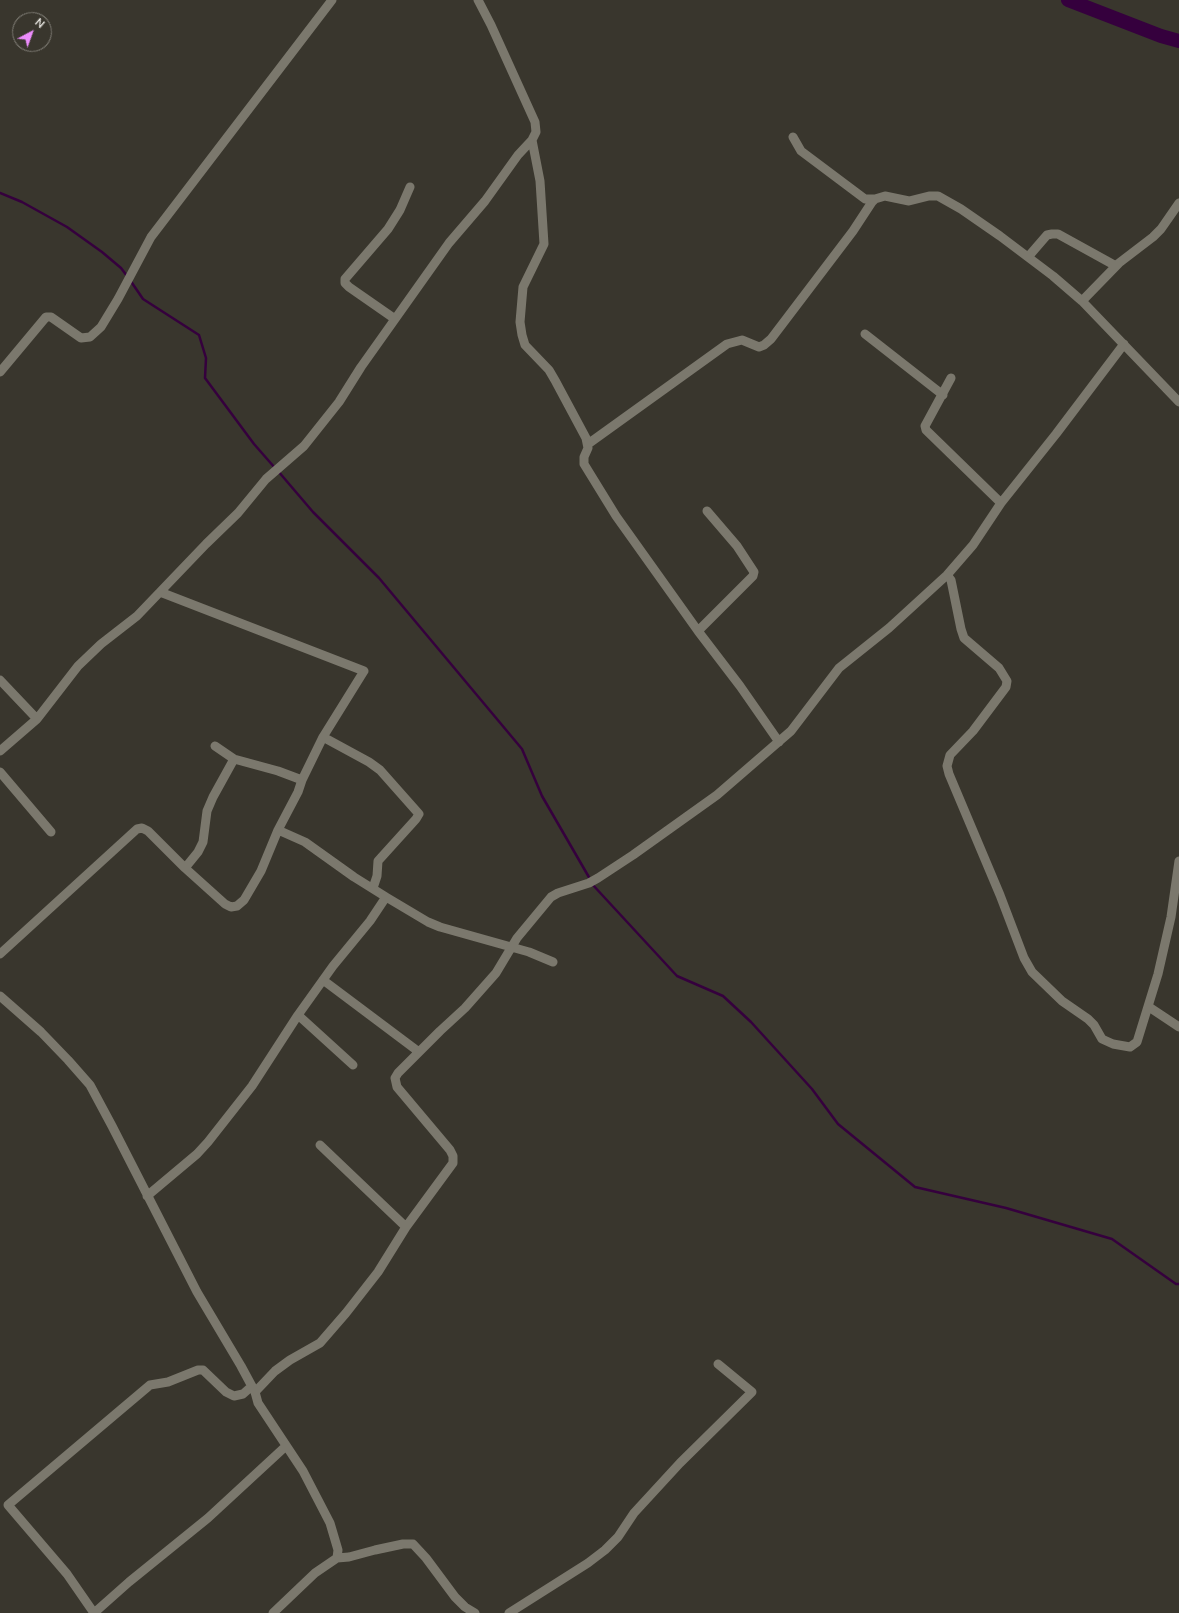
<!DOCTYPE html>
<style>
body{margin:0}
#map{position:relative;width:1179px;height:1613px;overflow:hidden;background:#39362d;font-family:"Nunito Sans",sans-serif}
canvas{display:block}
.north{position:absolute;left:12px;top:12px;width:40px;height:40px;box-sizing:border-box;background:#39362d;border:1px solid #838079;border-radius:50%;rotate:41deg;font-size:11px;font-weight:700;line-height:16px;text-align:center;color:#f2f0eb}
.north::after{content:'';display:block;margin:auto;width:14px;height:18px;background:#ec8cfb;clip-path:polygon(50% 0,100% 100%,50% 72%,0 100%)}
</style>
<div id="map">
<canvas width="1179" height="1613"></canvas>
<div class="north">N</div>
</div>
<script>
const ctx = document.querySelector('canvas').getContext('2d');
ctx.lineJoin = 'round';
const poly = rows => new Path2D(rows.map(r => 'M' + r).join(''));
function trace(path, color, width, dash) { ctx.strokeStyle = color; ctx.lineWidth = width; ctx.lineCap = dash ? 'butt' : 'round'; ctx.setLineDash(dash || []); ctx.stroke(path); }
trace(poly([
 [0,193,22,202,67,227,102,252,121,268,127,276],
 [130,280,143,299,199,335,206,358,205,378,254,444,275,468],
 [278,471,313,512,379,578,522,749,542,796,590,879],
 [592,884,677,976,723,996,751,1022,812,1089,838,1124,915,1187,1006,1208,1112,1239,1176,1284,1179,1284]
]), '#35003d', 2.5);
trace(poly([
 [1068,0,1161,36,1179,41]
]), '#35003d', 14);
trace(poly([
 [793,137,801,151,865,199,875,199],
 [532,140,540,181,544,244,523,287,520,322,522,335,525,345,549,370,556,382,586,438,588,448,584,457,584,464,616,516,698,631,740,686,779,742],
 [1028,257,1047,235,1052,234,1058,234,1116,266],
 [1082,301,1119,263,1153,237,1161,229,1179,203],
 [395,319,349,287,345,283,345,279,388,229,400,210,410,187],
 [865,334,943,395],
 [0,372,46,317,51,317,81,338,90,337,101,327,118,299,151,237,332,0],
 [951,378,925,426,926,430,1001,503],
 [588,444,727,344,742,340,759,347,764,345,771,339,853,231,872,202,875,199,885,196,909,201,929,196,938,196,961,209,1000,236,1053,276,1082,301,1179,402],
 [947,575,951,580,961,629,964,638,999,668,1007,681,1006,687,973,731,950,755,947,766,949,774,1000,895,1024,958,1032,972,1062,1001,1088,1019,1094,1025,1102,1039,1113,1044,1130,1047,1137,1042,1158,974,1171,917,1179,861],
 [160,592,364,671,323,737,302,780,298,792,278,830],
 [698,631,753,576,754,572,737,546,707,511],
 [0,680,37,719],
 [323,737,369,762,380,770,419,814,416,819,378,861,377,876,373,888],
 [0,751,37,719,78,666,101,644,137,616,206,544,238,513,266,479,304,446,339,402,361,367,449,243,485,201,518,155,532,140,536,132,535,122,491,25,478,0],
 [234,759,278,771,302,780],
 [0,772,51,832],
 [185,868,198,852,203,842,207,811,213,797,234,759,215,746],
 [0,954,137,829,142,828,148,831,185,868,225,904,231,907,237,906,244,900,261,871,278,830,305,842,354,877,386,897],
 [323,980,419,1052],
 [0,996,41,1032,68,1060,90,1085,112,1126,197,1292,241,1366,255,1392,258,1403,303,1471,330,1523,338,1550,337,1558,315,1573,273,1613],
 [1149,1007,1179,1027],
 [298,1015,353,1065],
 [320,1145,406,1227],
 [147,1196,197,1154,208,1142,252,1086,298,1015,333,966,370,921,386,897,428,922,440,927,529,952,553,962],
 [255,1392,275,1371,290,1360,320,1343,346,1313,378,1272,406,1227,453,1163,453,1156,450,1150,397,1087,395,1078,398,1073,440,1031,465,1008,496,973,517,938,551,897,558,893,589,883,598,878,633,855,717,795,791,731,839,668,889,628,947,575,973,545,1001,503,1056,434,1124,344],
 [337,1558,349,1557,375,1550,403,1544,413,1544,426,1558,455,1597,465,1607,475,1613],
 [94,1613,67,1574,8,1505,150,1385,168,1382,198,1370,203,1370,226,1392,234,1396,243,1394,252,1386],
 [94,1613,129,1582,208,1518,286,1446],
 [509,1613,588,1563,605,1550,618,1537,634,1513,680,1463,752,1392,718,1364]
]), '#7b786d', 9);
</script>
